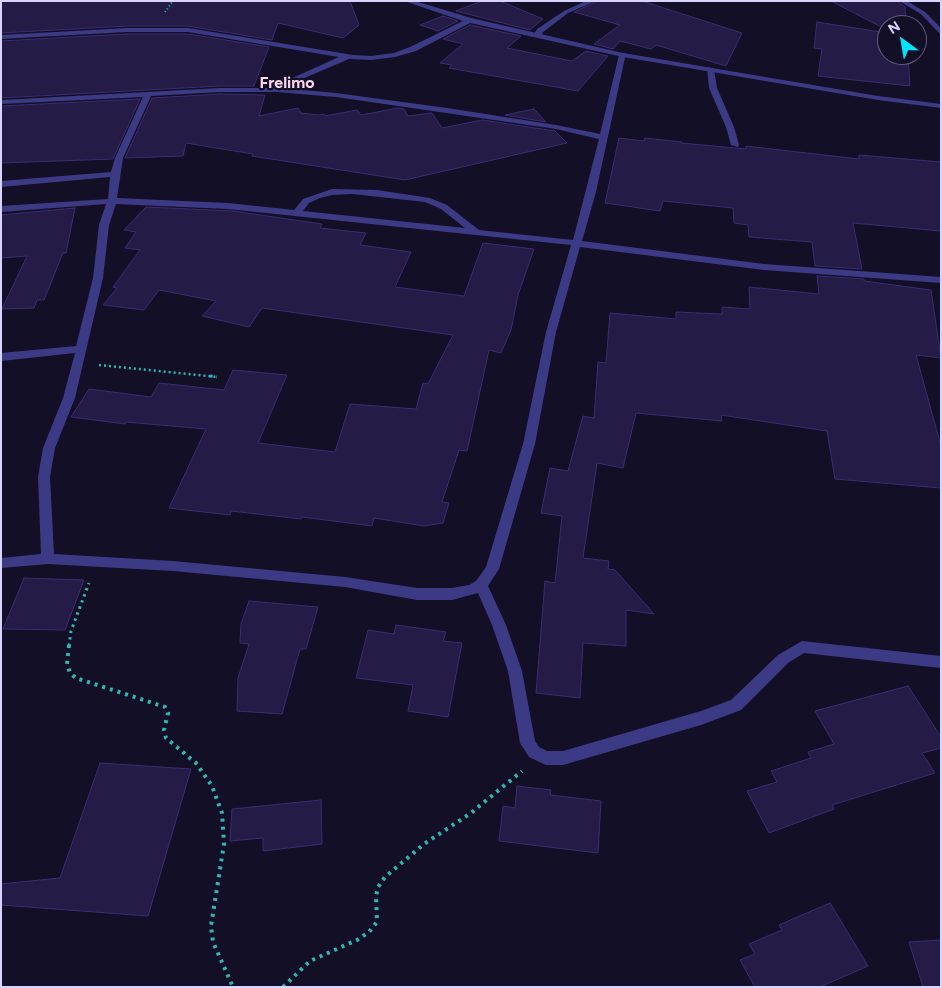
<!DOCTYPE html>
<style>
body{margin:0}
#map{position:relative;width:942px;height:988px;overflow:hidden;background:#130f26;font-family:Figtree,sans-serif}
canvas{display:block}
.frame{position:absolute;inset:0;border:2px solid #d9d4ff;pointer-events:none}
.north{position:absolute;left:877px;top:15px;width:50px;height:50px;box-sizing:border-box;background:#130f26;border:1px solid #625e7d;border-radius:50%;rotate:328deg;font-size:14px;font-weight:700;line-height:20px;text-align:center;color:#d9d4ff}
.north::after{content:'';display:block;margin:auto;width:18px;height:22px;background:#00e5ff;clip-path:polygon(50% 0,100% 100%,50% 72%,0 100%)}
</style>
<div id="map">
<canvas width="942" height="988"></canvas>
<div class="frame"></div>
<div class="north">N</div>
</div>
<script>
const ctx = document.querySelector('canvas').getContext('2d');
ctx.lineJoin = 'round';
function paint(path, color) { ctx.fillStyle = color; ctx.fill(path, 'evenodd'); }
const poly = rows => new Path2D(rows.map(r => 'M' + r).join(''));
function trace(path, color, width, dash) { ctx.strokeStyle = color; ctx.lineWidth = width; ctx.lineCap = dash ? 'butt' : 'round'; ctx.setLineDash(dash || []); ctx.stroke(path); }
function write(font, color, halo, rows, align = 'center') {
  ctx.font = font + ' Figtree,sans-serif'; ctx.lineWidth = 4.5; ctx.setLineDash([]); ctx.textBaseline = 'middle'; ctx.strokeStyle = halo; ctx.fillStyle = color; for (const [text, x, y, turn = 0] of rows) {
    ctx.save(); ctx.translate(x, y); ctx.rotate((+turn || 0) * Math.PI / 180); ctx.textAlign = isNaN(turn) ? turn : align; if (halo) ctx.strokeText(text, 0, 0); ctx.fillText(text, 0, 0); ctx.restore();
  }
}
const building = poly([
 [1,1,350,1,359,25,343,38,278,23,272,40,188,26,127,26,1,33,1,1],
 [482,1,500,1,543,19,530,30,456,11,482,1],
 [598,1,642,1,742,33,726,66,656,45,651,49,620,41,613,49,594,44,620,25,574,12,598,1],
 [831,1,897,1,905,7,906,25,887,25,887,30,831,1],
 [443,16,458,21,438,31,420,25,443,16],
 [817,22,887,33,887,55,908,55,910,86,818,76,822,49,814,48,817,22],
 [470,25,521,36,507,48,572,61,586,51,608,56,578,91,449,68,452,65,440,63,463,44,443,39,470,25],
 [127,34,188,34,269,47,254,86,220,86,1,98,1,41,127,34],
 [220,94,265,95,259,116,298,108,301,113,318,115,324,114,325,116,357,110,361,115,398,108,404,109,408,116,432,113,442,128,482,120,555,131,567,143,405,180,252,156,253,154,186,143,183,156,125,158,152,98,220,94],
 [140,99,113,159,1,163,1,106,140,99],
 [534,109,546,122,505,115,534,109],
 [619,138,644,141,645,138,682,142,681,143,746,149,746,146,859,159,859,155,941,162,941,231,853,223,862,269,815,266,812,242,749,237,748,225,734,223,733,208,663,201,660,211,605,203,619,138],
 [146,207,233,211,322,224,320,228,366,233,360,245,411,252,395,287,464,296,483,243,534,249,518,295,511,330,501,353,489,350,467,451,459,450,442,502,449,503,443,523,424,526,374,518,372,526,302,517,301,519,231,511,230,515,169,508,206,429,126,422,125,424,71,417,89,389,151,397,159,383,224,390,233,370,287,375,258,443,335,452,350,404,416,409,423,383,428,384,453,335,262,308,249,327,202,316,216,301,159,290,144,310,103,305,117,288,113,287,140,250,125,248,136,232,124,230,146,207],
 [75,208,66,253,63,253,44,300,37,300,34,308,2,309,27,256,1,258,1,215,75,208],
 [817,276,864,279,864,281,931,290,941,358,916,355,941,446,941,488,835,479,827,431,721,415,722,421,636,413,623,468,597,463,583,558,609,561,608,569,615,570,654,614,626,610,626,646,583,643,580,698,536,693,545,581,555,583,562,516,541,513,550,468,568,471,583,416,594,418,598,362,606,363,610,313,676,319,676,312,722,314,722,307,750,309,749,287,819,294,817,276],
 [24,578,84,580,65,630,3,629,24,578],
 [249,601,318,607,306,649,300,649,282,714,237,711,238,678,249,644,240,643,241,624,249,601],
 [396,625,446,632,443,641,462,643,448,717,408,711,413,685,356,678,368,630,394,634,396,625],
 [908,686,941,737,941,748,922,753,935,773,832,805,834,809,769,833,747,791,777,782,771,771,811,758,808,752,834,744,815,711,908,686],
 [100,763,191,769,148,916,1,905,1,884,60,878,100,763],
 [517,786,551,790,550,795,601,801,598,853,499,841,503,806,515,808,517,786],
 [321,800,322,844,263,851,263,838,230,841,232,809,321,800],
 [830,903,868,966,820,987,755,987,740,960,755,954,749,944,782,930,779,925,830,903],
 [941,940,941,987,923,987,909,942,941,940]
]);
paint(building, '#241b47');
trace(building, '#3b2d73', 1);
trace(poly([
 [165,12,173,1]
]), '#2fb8b0', 2, [1, 2.5]);
trace(poly([
 [99,365,217,377]
]), '#2fb8b0', 2.5, [2, 3]);
trace(poly([
 [210,376,217,377],
 [69,646,71,631,89,583]
]), '#2fb8b0', 3, [2.5, 4]);
trace(poly([
 [69,645,67,664,70,673,76,678,165,707,168,713,164,730,166,738,196,763,212,786,222,813,224,844,211,926,213,942,233,987],
 [283,987,310,961,357,940,369,932,377,922,376,896,378,887,385,877,424,844,471,813,522,771]
]), '#2fb8b0', 4, [3, 5]);
paint(poly([
 [586,1,596,1,568,13,543,32,540,38,533,36,537,29,564,11,586,1],
 [899,1,907,1,925,12,941,28,941,35,921,14,899,1],
 [469,18,472,18,472,22,416,51,395,57,371,60,349,59,281,88,336,93,447,108,556,125,600,134,619,55,626,53,596,192,582,241,764,264,941,277,941,283,764,270,580,247,556,332,535,444,499,569,488,586,506,625,522,671,535,741,539,747,547,751,563,751,701,711,731,700,778,655,802,641,941,656,941,668,804,653,788,663,741,710,701,725,563,765,546,765,529,757,520,743,508,671,492,625,478,593,452,600,417,600,345,587,173,571,48,564,1,568,1,558,41,554,38,477,43,448,63,398,75,353,1,361,1,353,76,346,93,278,99,225,106,204,1,212,1,206,108,199,110,177,1,187,1,181,111,172,115,158,143,97,1,104,1,100,220,88,270,88,339,57,188,32,127,32,1,39,1,35,127,28,188,28,353,55,371,56,394,53,410,47,469,18],
 [220,92,277,92,336,97,556,129,599,139,573,240,479,230,447,205,430,198,377,190,332,189,303,199,294,210,228,203,117,198,123,158,151,96,220,92],
 [352,194,425,202,441,209,465,228,303,211,309,203,320,198,332,195,352,194],
 [116,204,228,209,571,245,546,332,523,444,486,567,476,581,469,585,452,588,417,588,345,577,173,561,54,554,50,477,55,448,75,398,103,278,109,225,116,204],
 [707,67,714,69,717,88,734,127,739,145,738,147,731,145,726,127,709,88,707,67]
]), '#3d3a85');
paint(poly([
 [404,1,415,1,471,18,623,53,878,96,941,104,941,108,878,100,623,57,466,22,404,1]
]), '#3d3a85');
write('bold 16px', '#ffd6f0', '#130f26', [
 ["Frelimo",287,83]
]);
</script>
